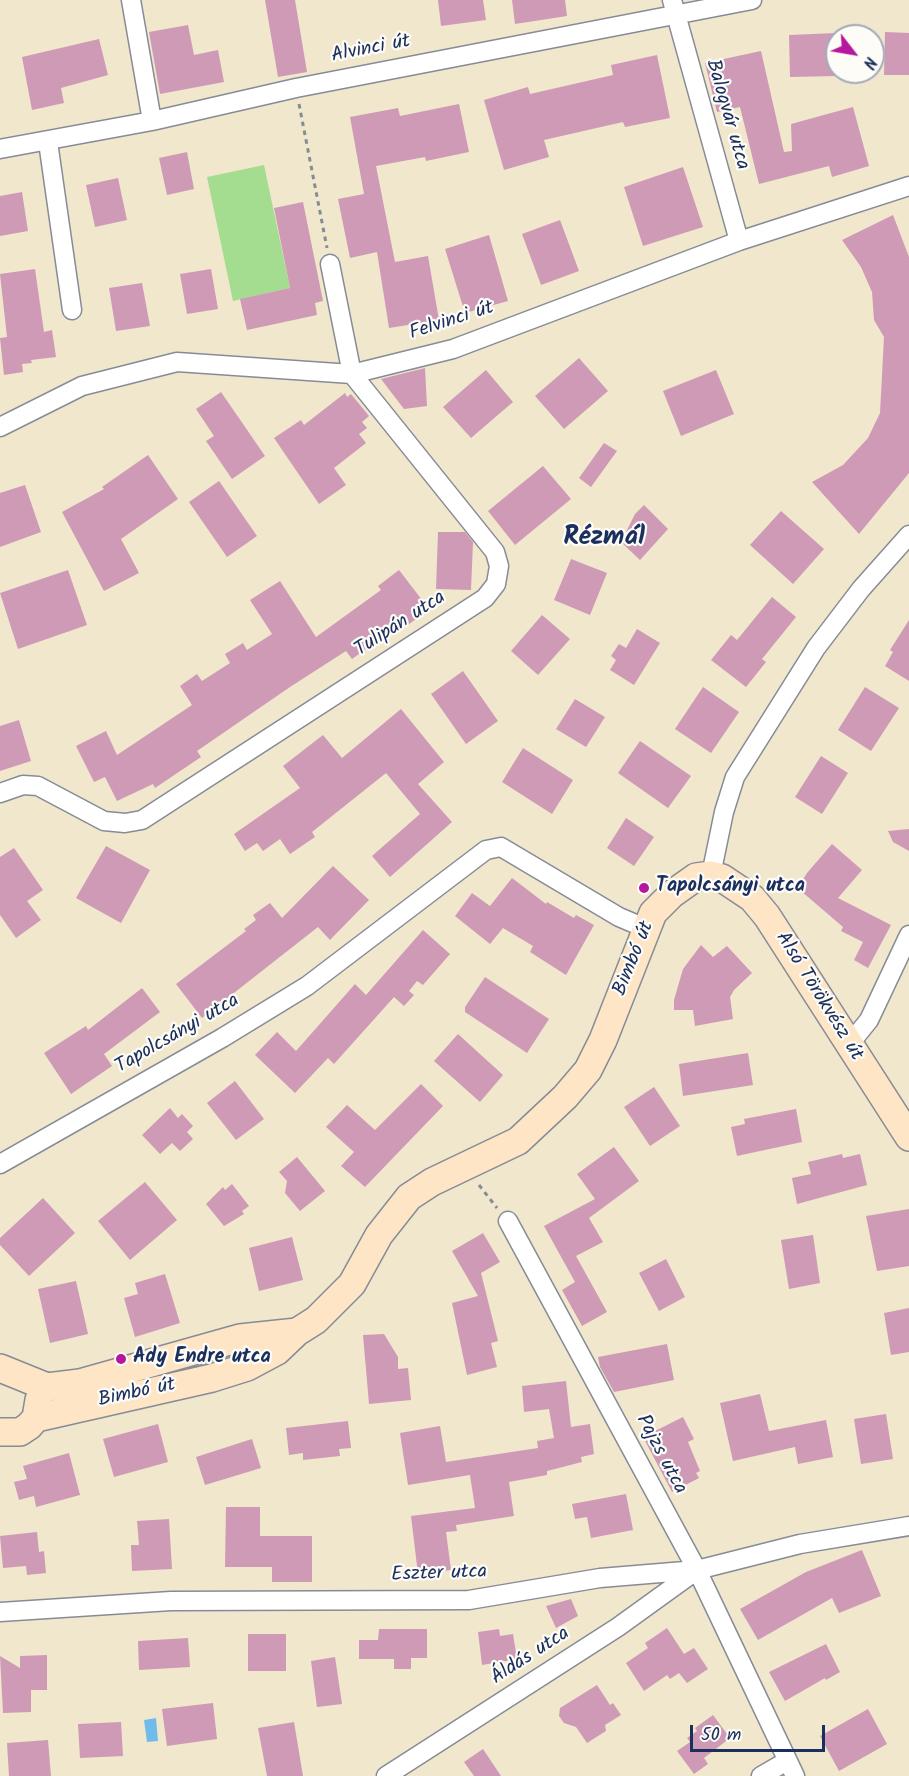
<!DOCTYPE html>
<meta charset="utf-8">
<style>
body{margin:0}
#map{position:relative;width:909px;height:1776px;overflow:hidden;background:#f0e7cd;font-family:Kalam,sans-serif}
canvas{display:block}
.north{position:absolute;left:825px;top:24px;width:60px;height:60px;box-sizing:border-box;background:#fdfcf7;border:2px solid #a3aaba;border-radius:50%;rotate:121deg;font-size:16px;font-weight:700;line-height:24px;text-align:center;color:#1b2f5e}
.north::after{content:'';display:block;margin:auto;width:21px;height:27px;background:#b5179e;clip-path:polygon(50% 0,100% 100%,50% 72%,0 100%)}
.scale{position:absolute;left:690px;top:1725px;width:135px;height:27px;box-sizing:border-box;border:3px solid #1b2f5e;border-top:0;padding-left:8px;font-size:18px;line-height:21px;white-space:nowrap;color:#1b2f5e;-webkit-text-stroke:4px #fdfcf7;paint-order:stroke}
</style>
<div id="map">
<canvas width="909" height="1776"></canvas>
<div class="north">N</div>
<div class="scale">50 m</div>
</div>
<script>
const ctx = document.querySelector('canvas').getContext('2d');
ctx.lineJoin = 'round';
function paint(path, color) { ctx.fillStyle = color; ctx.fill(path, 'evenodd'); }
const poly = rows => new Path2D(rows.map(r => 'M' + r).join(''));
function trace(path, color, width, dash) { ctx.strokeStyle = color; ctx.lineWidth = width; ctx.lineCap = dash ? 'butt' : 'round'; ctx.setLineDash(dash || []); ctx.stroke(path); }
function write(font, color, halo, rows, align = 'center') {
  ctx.font = font + ' Kalam,sans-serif'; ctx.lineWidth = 4.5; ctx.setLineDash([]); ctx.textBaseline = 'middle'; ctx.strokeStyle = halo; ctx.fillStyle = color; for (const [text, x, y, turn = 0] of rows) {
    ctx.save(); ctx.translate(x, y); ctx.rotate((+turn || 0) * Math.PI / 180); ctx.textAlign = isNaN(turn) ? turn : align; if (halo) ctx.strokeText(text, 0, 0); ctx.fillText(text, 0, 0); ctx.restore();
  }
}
paint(poly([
 [264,165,290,288,233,301,207,177],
 [236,1352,247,1355,104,1397,100,1386]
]), '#a4dd8f');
paint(poly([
 [156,1718,158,1741,147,1742,144,1720]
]), '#71bbea');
paint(poly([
 [265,0,295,0,307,72,278,77],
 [438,0,483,0,486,20,441,26],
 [512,0,565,0,567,16,515,24],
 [188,25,194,55,218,50,224,82,160,94,149,32],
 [885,32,909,33,909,75,884,75],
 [837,33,837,76,790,77,789,35],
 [99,39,108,75,61,88,64,103,32,110,22,57],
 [761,51,784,152,792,151,791,124,853,107,869,166,832,177,829,166,759,184,740,107,717,112,705,63],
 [657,55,670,118,625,127,623,122,544,140,549,157,504,170,484,100,528,87,530,94,613,75,611,65],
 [459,104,469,152,426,161,425,157,376,166,395,262,428,256,439,320,389,328,377,252,350,258,338,199,364,194,350,117,398,108,400,116],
 [187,152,194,189,167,195,159,158],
 [683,167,703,227,643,246,624,187],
 [118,178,127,220,95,227,86,185],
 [22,192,28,231,0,236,0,196],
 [303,202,323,301,315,303,317,315,247,330,240,299,290,288,274,208],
 [893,215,909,257,909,473,859,534,812,482,843,465,868,438,880,413,884,337,874,320,872,292,861,267,842,240],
 [560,220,579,271,541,285,522,234],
 [489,235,508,301,465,313,445,249],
 [35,269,44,332,52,330,56,357,31,360,32,363,22,364,23,372,4,375,0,338,7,337,0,274],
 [211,269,218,309,187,314,180,274],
 [142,283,150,326,116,331,109,288],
 [579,358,608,391,564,429,535,396],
 [425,368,427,406,404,409,381,379],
 [486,370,513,402,471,438,443,407],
 [716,370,734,414,681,436,663,391],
 [221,392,265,456,232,479,206,441,214,436,196,409],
 [345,393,347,397,351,394,369,416,362,422,367,428,359,434,366,443,334,468,346,485,319,504,274,438,301,420,304,425],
 [604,443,617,451,591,487,579,478],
 [148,455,178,499,121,539,139,573,104,591,62,512,104,489,102,487],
 [543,466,571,499,515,545,488,511],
 [219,481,257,536,227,557,189,502],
 [25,485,41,532,0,547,0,493],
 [644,505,668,529,640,560,621,542,635,514],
 [781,511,824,549,793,584,750,545],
 [438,532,465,532,473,542,471,590,436,589],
 [571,559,607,573,590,615,554,600],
 [68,570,87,625,18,649,0,593],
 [399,570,429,609,408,625,405,621,352,659,346,651,290,687,197,751,201,757,155,788,153,784,117,801,105,777,94,782,76,746,106,731,117,755,192,705,180,686,197,674,202,681,230,663,225,654,243,643,247,650,272,634,250,600,280,581,316,637,381,590,378,586],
 [772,597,796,617,762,659,766,662,746,687,711,660,731,635,737,640],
 [542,615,570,639,538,675,511,651],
 [909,620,909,681,885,666,893,652,890,650],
 [637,629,660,643,634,685,610,670,616,660,611,656,619,644,626,648],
 [463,671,498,721,466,744,431,694],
 [703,687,739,712,711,753,675,729],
 [865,687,899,708,871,751,838,730],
 [575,699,605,717,586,747,556,729],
 [401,709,444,762,418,784,452,822,390,877,372,856,420,814,386,773,312,832,315,837,290,854,280,839,263,851,257,843,245,851,234,834,300,788,283,766,323,735,342,758],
 [19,720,31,761,0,771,0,726],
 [640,741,691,776,668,808,618,773],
 [523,748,573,780,552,814,502,782],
 [821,756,848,773,822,814,795,797],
 [626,818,654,837,634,866,607,848],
 [909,829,909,851,893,842,888,831],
 [832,844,862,870,838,898,891,925,868,968,854,960,863,942,841,931,843,927,801,891,802,881,807,873],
 [106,846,150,870,121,923,76,898],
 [14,848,43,890,27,901,41,920,16,938,0,915,0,857],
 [333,866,369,900,330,940,318,927,202,1018,176,984,246,931,244,929,256,920,253,915,270,903,282,918],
 [512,878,546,904,547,902,574,918,576,915,594,925,566,975,530,952,533,946,503,928,490,944,455,916,472,893,490,906],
 [423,930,450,954,423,985,417,981,409,991,414,995,404,1006,394,997,334,1064,328,1058,295,1093,255,1055,277,1032,296,1051,355,984,366,995],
 [701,945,713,957,727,946,752,973,734,990,730,997,733,1019,695,1026,693,1010,674,1010,674,1000,683,969],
 [485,977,549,1019,527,1053,465,1012,465,1007],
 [142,988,160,1012,104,1054,112,1066,71,1094,44,1053,86,1026,88,1030],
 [458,1034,503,1075,480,1102,434,1061],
 [748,1053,753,1085,683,1096,679,1064],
 [235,1081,264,1119,236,1140,207,1103],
 [421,1084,443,1106,365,1187,341,1166,354,1152,326,1127,347,1105,375,1130],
 [654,1087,680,1126,650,1146,624,1107],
 [170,1108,178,1118,182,1114,193,1126,187,1132,193,1139,180,1151,172,1143,160,1154,142,1135],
 [796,1109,802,1142,737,1156,731,1127,745,1124,744,1119],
 [614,1147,639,1181,589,1218,603,1242,576,1256,607,1312,582,1326,562,1290,575,1282,544,1226,595,1199,577,1174],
 [842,1154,843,1158,860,1154,867,1185,797,1204,792,1178,811,1174,808,1162],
 [297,1157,325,1191,300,1211,285,1193,287,1181,279,1172],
 [145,1182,177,1220,130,1260,98,1221],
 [232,1184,249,1206,242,1211,244,1214,224,1226,206,1204,223,1187,225,1190],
 [43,1198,75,1233,29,1276,0,1245,0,1238],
 [909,1209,909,1266,877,1271,866,1216],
 [483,1233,500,1262,481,1273,498,1341,491,1343,497,1367,467,1375,452,1303,478,1296,452,1251],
 [813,1235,820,1283,789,1289,781,1240],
 [292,1237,303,1280,259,1291,249,1248],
 [666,1259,685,1297,659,1311,639,1273],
 [165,1274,180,1323,135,1337,124,1298,138,1294,135,1283],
 [76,1281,88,1334,50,1343,38,1289],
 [909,1308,909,1352,891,1355,884,1313],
 [384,1334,398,1357,398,1369,408,1368,411,1400,369,1404,363,1335],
 [667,1344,674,1380,614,1392,600,1367,598,1357],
 [566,1381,571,1427,590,1424,594,1454,581,1457,582,1462,547,1471,547,1475,509,1482,514,1516,456,1525,457,1531,446,1532,451,1570,418,1574,411,1516,475,1508,470,1475,408,1485,400,1433,440,1426,446,1462,538,1448,537,1441,554,1438,549,1409,524,1412,522,1386],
 [760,1394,769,1431,826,1420,833,1457,798,1464,795,1447,733,1461,720,1403],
 [886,1414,893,1459,861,1464,854,1419],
 [683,1417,694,1439,688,1442,700,1471,696,1473,699,1478,672,1492,643,1437],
 [348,1421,351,1448,339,1449,340,1456,303,1460,303,1453,289,1455,286,1428],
 [158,1424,168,1462,114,1477,103,1439],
 [252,1439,261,1468,205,1485,196,1457],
 [69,1453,80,1495,36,1507,34,1496,19,1500,14,1482,27,1479,23,1466],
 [626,1494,633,1530,591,1538,587,1517,575,1519,572,1504],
 [226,1507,260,1507,260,1536,312,1536,312,1582,272,1582,272,1567,225,1567],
 [169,1519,172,1569,132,1571,131,1545,139,1545,137,1521],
 [37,1532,39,1552,44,1551,46,1573,27,1575,26,1566,3,1568,0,1536],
 [862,1550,881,1596,839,1613,832,1598,758,1640,740,1609,806,1572],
 [571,1599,578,1616,556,1628,546,1606],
 [667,1628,684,1654,694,1648,708,1669,687,1683,679,1673,670,1679,667,1675,644,1691,626,1663,648,1648,645,1643],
 [379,1629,427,1629,427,1658,411,1658,411,1669,394,1669,394,1659,359,1659,359,1640,378,1640],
 [499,1629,500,1636,513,1634,517,1659,482,1665,478,1632],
 [248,1634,286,1634,286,1671,248,1671],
 [188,1638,190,1667,139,1670,138,1641],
 [826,1644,840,1672,826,1680,825,1678,785,1701,769,1672],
 [47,1655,47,1690,31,1690,31,1712,3,1713,0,1656,20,1668,20,1656],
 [335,1657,342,1704,317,1707,311,1661],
 [597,1685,610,1705,613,1703,621,1715,605,1725,606,1731,587,1743,576,1727,564,1723,559,1716,560,1708],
 [213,1703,217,1739,167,1746,162,1709],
 [868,1709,887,1744,839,1771,820,1736],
 [713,1715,730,1738,704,1758,708,1764,694,1774,677,1751,690,1742,687,1738,697,1731,695,1728],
 [121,1722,123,1756,80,1758,78,1724],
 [294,1722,303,1776,267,1776,258,1728],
 [48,1740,51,1776,9,1776,7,1743],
 [483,1749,501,1776,474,1776,464,1762]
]), '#cf9ab6');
const street = poly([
 [131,0,152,121],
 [672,0,739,241],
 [48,142,72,310],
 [0,149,152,121,296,88,752,0],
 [0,427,82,386,177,362,352,374,453,349,739,241,909,186],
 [0,793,23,785,38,786,104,821,125,823,142,820,485,598,496,584,499,566,495,552,352,374,330,264],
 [711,875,724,812,735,777,816,648,861,589,909,535],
 [848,1046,869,1020,909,935],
 [0,1164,222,1038,307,986,486,850,501,847,619,917,645,928],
 [508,1221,697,1570,795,1776],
 [0,1612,171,1601,469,1600,600,1578,697,1570,800,1544,909,1526],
 [386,1776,618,1627,697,1570],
 [761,1776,787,1761]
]);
const secondary = poly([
 [0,1368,47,1387,80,1383,240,1338,297,1332],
 [36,1418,212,1378,247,1367,277,1351,297,1332,316,1320,352,1284,379,1235,409,1197,432,1182,518,1141,565,1097,588,1070,603,1040,653,913,672,894,696,877,711,875,722,878,752,898,767,916,909,1137],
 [0,1432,20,1432,29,1426,36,1418,39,1400]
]);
trace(street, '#868b96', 21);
trace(secondary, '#868b96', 30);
trace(poly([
 [299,104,327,248],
 [479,1185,497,1208]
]), '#868b96', 3, [4.5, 4.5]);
trace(street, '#fff', 18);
trace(secondary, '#fde5c5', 27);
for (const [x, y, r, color] of [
 [644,888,6,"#b5179e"],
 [121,1359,6,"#b5179e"]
]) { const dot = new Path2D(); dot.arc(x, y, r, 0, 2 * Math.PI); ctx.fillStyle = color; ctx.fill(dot); trace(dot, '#fdfcf7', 2); }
write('20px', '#1b2f5e', '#fdfcf7', [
 ["Alvinci út",371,50,-11],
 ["Balogvár utca",726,115,74],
 ["Felvinci út",452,322,-18],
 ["Tulipán utca",401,625,-33],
 ["Bimbó út",635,959,-68],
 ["Alsó Törökvész út",818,997,58],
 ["Tapolcsányi utca",178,1035,-30],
 ["Bimbó út",137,1394,-12],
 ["Pajzs utca",660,1455,62],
 ["Eszter utca",439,1575,-2],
 ["Áldás utca",531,1657,-33]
]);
write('bold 20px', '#1b2f5e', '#fdfcf7', [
 ["Tapolcsányi utca",656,888],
 ["Ady Endre utca",133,1359]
], 'left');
write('bold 26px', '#1b2f5e', '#fdfcf7', [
 ["Rézmál",604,540]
]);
</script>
